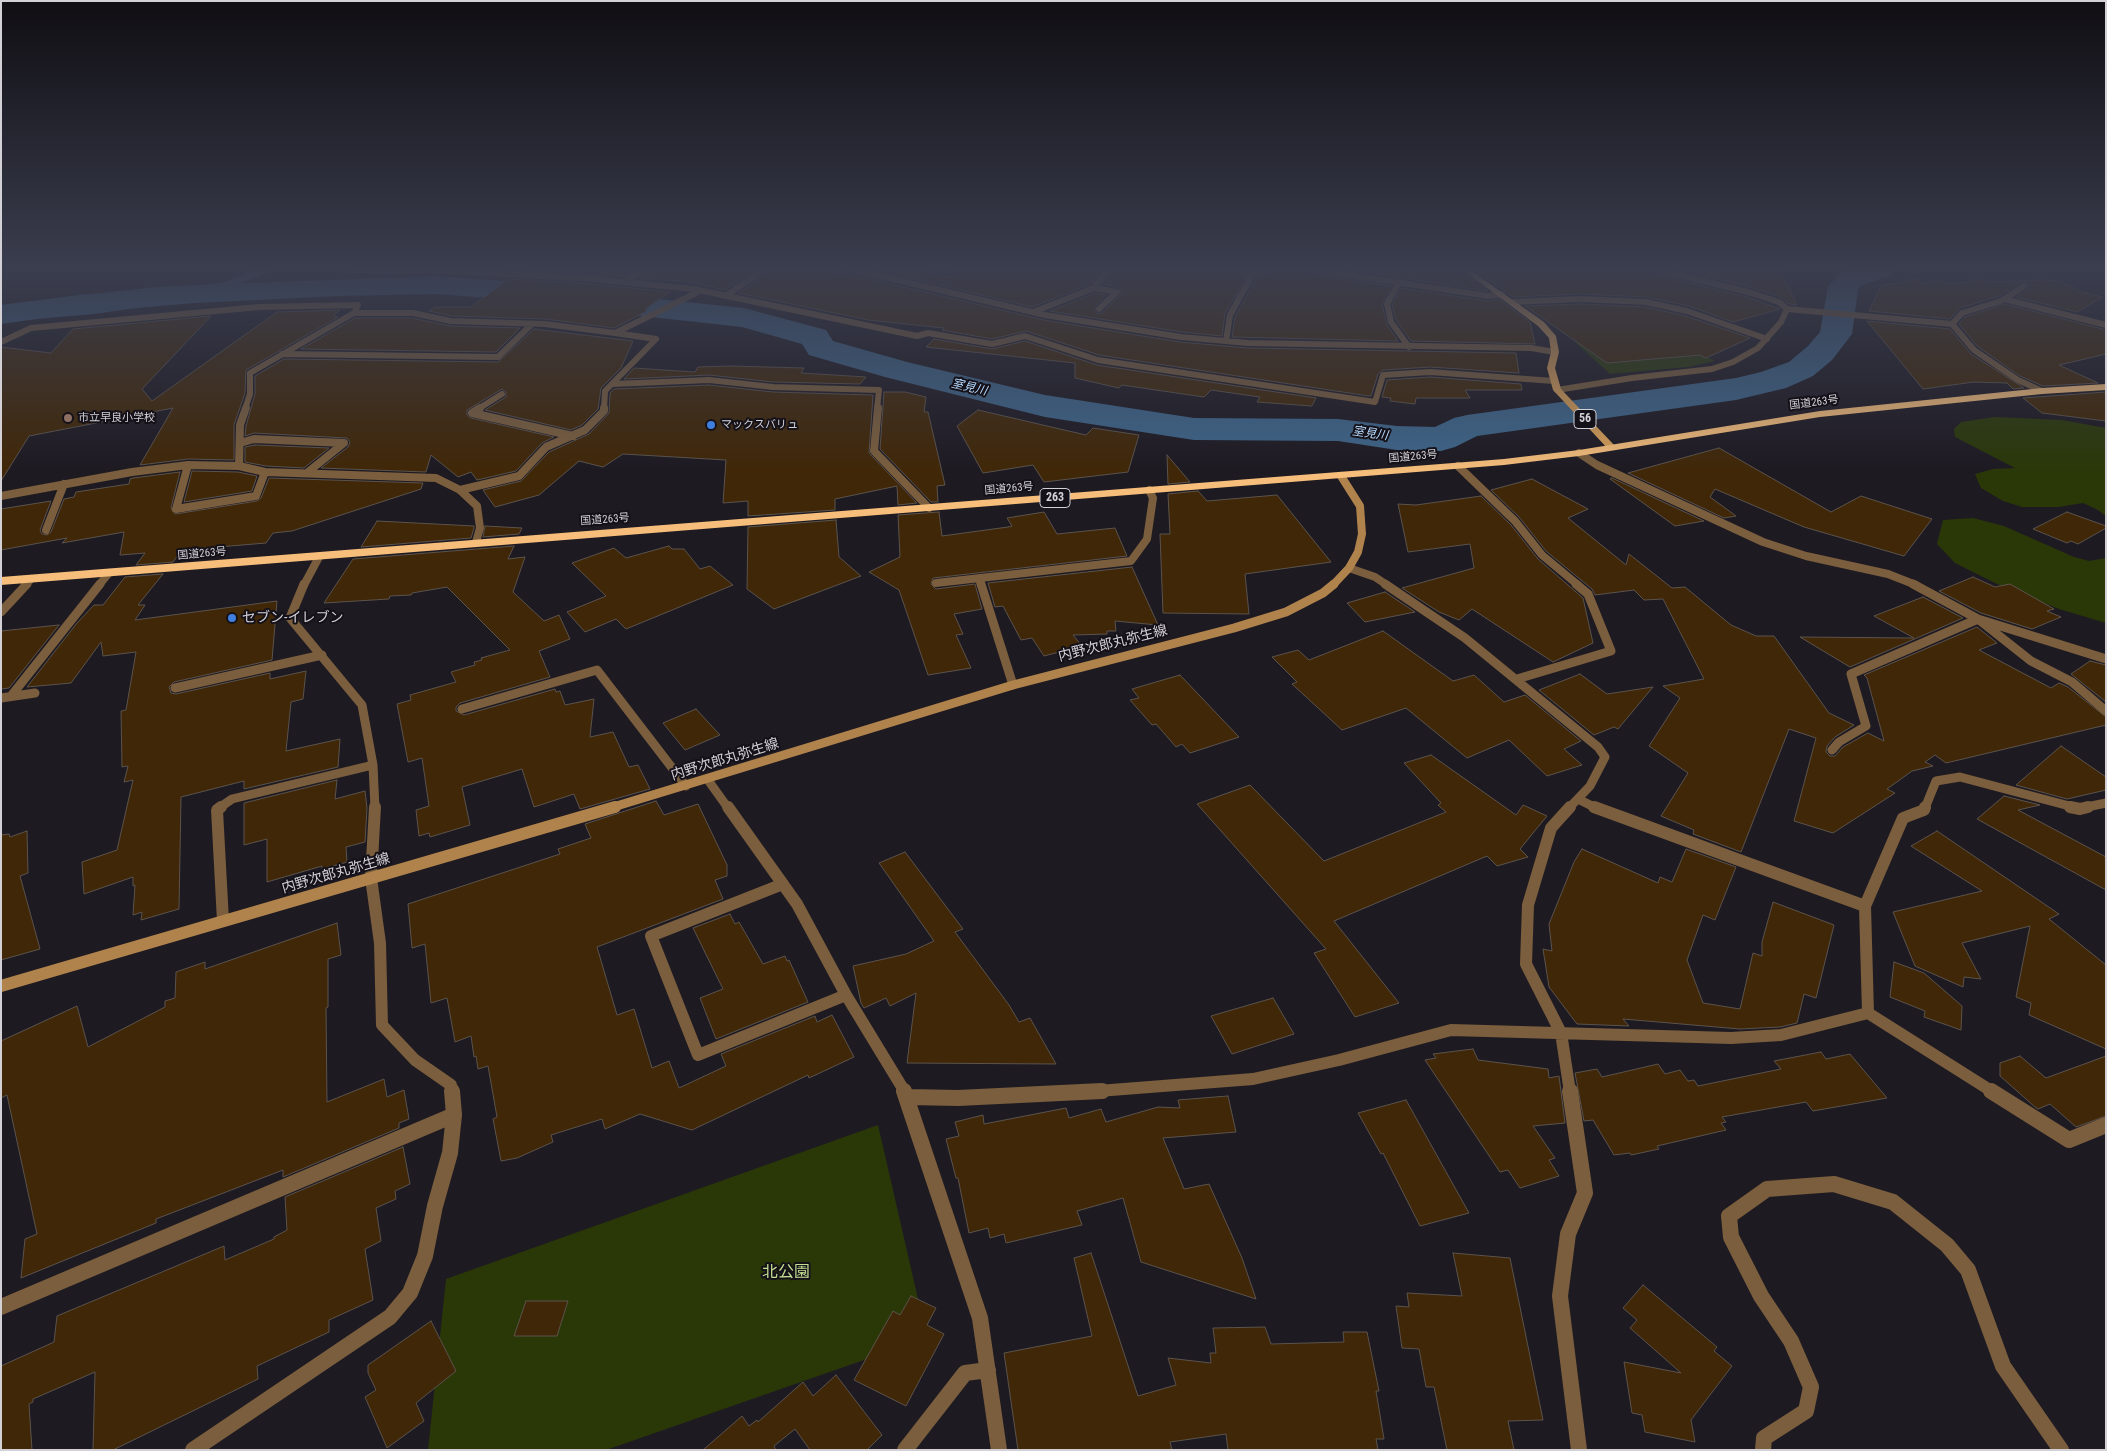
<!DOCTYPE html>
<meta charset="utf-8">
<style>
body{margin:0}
#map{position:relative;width:2107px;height:1451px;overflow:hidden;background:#1e1a22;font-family:"Roboto Condensed",sans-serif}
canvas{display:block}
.frame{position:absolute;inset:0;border:2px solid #d3d0d6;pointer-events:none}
</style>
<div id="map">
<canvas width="2107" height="1451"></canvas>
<div class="frame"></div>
</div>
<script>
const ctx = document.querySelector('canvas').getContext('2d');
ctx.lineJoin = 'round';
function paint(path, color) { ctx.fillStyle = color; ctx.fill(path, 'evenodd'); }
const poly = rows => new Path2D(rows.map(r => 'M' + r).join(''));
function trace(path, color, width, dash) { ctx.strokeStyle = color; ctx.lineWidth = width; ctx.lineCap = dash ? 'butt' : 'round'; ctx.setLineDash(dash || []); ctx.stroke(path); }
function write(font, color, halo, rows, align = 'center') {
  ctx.font = font + ' "Roboto Condensed","Noto Sans JP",sans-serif'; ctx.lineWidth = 4; ctx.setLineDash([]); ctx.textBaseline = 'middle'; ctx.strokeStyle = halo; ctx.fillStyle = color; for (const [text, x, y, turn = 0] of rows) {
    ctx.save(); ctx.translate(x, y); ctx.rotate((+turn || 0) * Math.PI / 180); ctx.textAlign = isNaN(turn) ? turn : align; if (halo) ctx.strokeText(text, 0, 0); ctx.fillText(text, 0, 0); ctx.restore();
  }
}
paint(poly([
 [1661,335,1715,361,1688,367,1610,374,1575,342],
 [1995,417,2062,420,2106,428,2106,516,2098,510,2083,503,2059,507,2022,507,2003,501,1981,488,1975,474,1993,469,2015,468,1955,437,1954,429,1961,422],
 [1973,518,2004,526,2074,557,2089,561,2106,558,2106,623,2059,609,1999,585,1955,563,1937,544,1943,520],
 [878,1125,927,1338,606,1450,428,1450,446,1279]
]), '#2a3808');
paint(poly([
 [252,270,274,270,204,298,94,314,1,322,1,305,156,287,209,285,228,281]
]), '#3e6589');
paint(poly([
 [1850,270,1895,270,1890,276,1862,285,1858,289,1852,334,1832,360,1813,376,1786,388,1736,400,1477,436,1455,447,1441,451,1397,450,1338,441,1194,440,1045,417,885,377,809,355,802,344,742,327,605,312,583,305,436,294,338,296,195,303,79,313,1,324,1,305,79,295,195,285,436,276,588,287,611,294,744,308,826,330,833,341,907,362,1045,395,1194,418,1338,419,1397,426,1435,427,1454,418,1467,415,1736,378,1761,372,1789,362,1808,346,1820,332,1828,287,1840,273,1850,270]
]), '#3e6589');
const building = poly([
 [522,270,634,270,623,277,522,270],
 [649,270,754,270,725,290,684,281,639,279,649,270],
 [768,270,831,270,1044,320,1180,342,1248,348,1516,353,1519,373,1430,367,1383,370,1378,374,1371,396,1369,396,1099,355,1026,331,992,339,942,330,944,328,868,320,739,293,766,274,768,270],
 [877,270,923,270,953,278,954,270,1100,270,1091,284,1032,307,877,270],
 [1111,270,1251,270,1225,313,1222,336,1182,332,1050,311,1095,293,1106,295,1094,308,1097,314,1102,313,1122,293,1118,287,1102,284,1111,270],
 [1269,270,1310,270,1314,275,1391,286,1382,305,1387,325,1398,341,1232,337,1235,317,1256,279,1266,274,1269,270],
 [1348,270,1461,270,1488,291,1348,270],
 [1473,270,1654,270,1658,275,1747,297,1780,309,1733,322,1689,306,1646,297,1581,294,1512,297,1504,290,1473,270],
 [1679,270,1780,270,1797,305,1789,304,1781,297,1750,287,1679,270],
 [509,279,582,283,670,292,648,307,645,312,614,328,545,319,452,316,429,311,435,307,471,307,509,279],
 [1915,279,1924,283,1938,280,1947,283,1967,282,1976,279,1988,282,2044,280,2059,281,2082,292,2103,297,2077,312,2016,297,2029,288,2028,283,2023,281,1999,296,1960,308,1950,319,1869,311,1881,286,1915,279],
 [1401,288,1487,301,1499,299,1530,322,1535,344,1411,341,1396,320,1392,305,1401,288],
 [1581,304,1645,307,1686,316,1750,338,1706,358,1700,355,1607,363,1525,306,1581,304],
 [2005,304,2106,330,2106,354,2059,365,2098,383,2043,386,2020,376,1977,346,1959,324,1965,317,2005,304],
 [340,310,333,316,338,317,246,370,245,393,234,425,234,460,188,459,140,465,173,408,29,436,1,481,1,347,51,353,73,329,211,316,142,389,152,401,277,312,340,310],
 [355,318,412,318,451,326,520,328,496,352,301,349,355,318],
 [1867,321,1950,329,1971,354,2024,388,2013,389,2007,383,1974,382,1923,389,1867,321],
 [534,329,633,341,621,368,601,388,598,409,582,425,571,430,485,410,506,397,506,392,502,389,467,410,467,415,471,418,554,437,542,443,516,471,477,480,471,472,458,477,431,455,426,472,321,468,348,447,350,442,347,438,254,433,245,436,246,426,255,394,255,376,284,359,498,362,534,329],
 [934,339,992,349,1025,341,1097,365,1316,398,1312,406,1257,402,1260,397,1211,390,1204,397,1122,385,1119,388,1075,378,1075,363,926,347,934,339],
 [730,366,804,368,801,373,866,377,860,384,773,382,709,375,624,379,634,368,695,372,698,367,730,366],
 [1430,377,1521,384,1522,390,1465,390,1470,398,1416,398,1415,404,1390,401,1391,398,1382,397,1387,380,1430,377],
 [709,385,773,392,873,395,869,453,917,503,898,505,897,486,835,499,835,510,748,516,748,501,723,503,726,460,623,454,603,467,579,461,539,495,495,507,483,490,521,481,549,452,589,434,609,413,610,393,614,389,709,385],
 [884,392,905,392,926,397,924,412,928,412,945,485,937,486,938,502,931,502,880,449,884,392],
 [2106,392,2106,421,2042,413,2023,398,2106,392],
 [978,410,1086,435,1093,428,1139,435,1128,472,1044,482,1033,465,983,473,957,426,978,410],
 [255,445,329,448,304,468,266,466,245,462,245,447,255,445],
 [1719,448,1831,512,1861,496,1932,519,1904,556,1804,527,1715,489,1710,497,1736,516,1724,518,1628,473,1719,448],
 [1167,455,1190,482,1168,484,1167,455],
 [192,471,238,472,257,476,252,491,184,502,192,471],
 [180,472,171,508,175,514,257,501,261,498,269,478,423,483,421,489,292,531,273,533,266,543,182,550,173,562,136,565,145,553,120,555,124,532,62,543,67,538,1,550,1,509,51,501,40,530,42,534,47,535,51,532,64,499,74,497,76,492,129,484,130,479,133,478,180,472],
 [1612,478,1704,521,1675,526,1610,479,1612,478],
 [1532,479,1588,509,1568,518,1626,565,1629,554,1672,588,1685,587,1731,625,1756,636,1774,636,1829,713,1854,725,1835,737,1827,746,1826,752,1830,756,1835,756,1843,747,1868,733,1884,741,1867,678,1864,675,1977,627,1997,643,1979,650,2051,688,2059,683,2068,687,2106,717,2106,725,1946,763,1935,755,1925,762,1933,766,1912,771,1887,789,1895,793,1833,833,1794,821,1816,738,1789,729,1741,852,1693,834,1694,830,1661,816,1688,773,1649,746,1680,698,1663,686,1704,679,1663,599,1644,600,1634,590,1595,595,1592,589,1546,551,1519,517,1491,490,1532,479],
 [1198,491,1207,501,1277,495,1331,562,1245,574,1249,614,1163,613,1160,534,1170,534,1168,494,1198,491],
 [1481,496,1511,525,1538,559,1583,598,1593,643,1553,662,1472,609,1459,620,1439,612,1402,588,1474,568,1470,544,1408,552,1398,504,1416,505,1481,496],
 [939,512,942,536,1008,527,1012,526,1007,518,1044,512,1057,534,1115,528,1127,556,933,578,931,584,936,589,975,584,982,609,954,614,963,634,956,635,971,668,928,675,899,590,869,572,900,557,898,515,939,512],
 [2067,512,2106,526,2106,528,2078,544,2071,541,2067,543,2033,529,2067,512],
 [836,520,839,557,861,576,774,609,747,589,748,527,836,520],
 [377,521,474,526,474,528,471,538,361,547,377,521],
 [485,526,522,528,519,534,483,537,485,526],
 [514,546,508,559,525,557,513,592,544,621,559,615,570,639,539,651,550,677,460,703,456,707,456,711,464,715,555,689,556,692,560,691,565,705,594,699,590,737,613,732,629,767,638,765,650,789,580,809,574,794,534,807,522,769,462,787,470,825,430,837,429,833,419,836,416,810,429,806,422,758,408,762,397,704,411,700,410,695,456,682,451,672,475,665,474,662,482,660,481,658,510,650,447,587,412,593,411,595,390,596,389,599,324,603,353,559,514,546],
 [669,546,672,549,684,549,700,569,710,566,733,585,626,629,616,619,585,632,567,612,606,596,572,563,614,548,626,558,669,546],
 [1132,567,1158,625,1115,621,1116,631,1107,631,1107,634,1073,635,1082,646,1044,656,1032,638,1021,640,1003,606,995,607,988,583,1132,567],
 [163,574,138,605,145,605,135,620,277,601,272,660,174,682,169,687,171,693,176,694,270,673,270,679,306,671,303,699,291,702,286,751,340,739,338,767,244,789,244,781,181,797,179,909,141,920,142,912,133,915,135,885,133,886,133,877,84,894,82,862,117,850,133,780,124,782,128,766,122,767,121,711,126,710,136,652,103,656,101,642,71,683,27,687,77,623,94,605,103,605,125,577,163,574],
 [1973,577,1995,587,2010,584,2054,609,2047,611,2061,617,2032,629,1981,613,1939,591,1973,577],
 [1385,592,1415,612,1365,622,1347,603,1385,592],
 [1923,597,1963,618,1850,667,1800,637,1914,638,1874,616,1923,597],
 [59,625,9,688,1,689,1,631,59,625],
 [1383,631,1453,681,1474,675,1504,702,1525,695,1581,741,1564,749,1582,765,1547,776,1509,740,1467,758,1406,708,1342,730,1292,684,1297,682,1272,657,1298,650,1309,660,1383,631],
 [2090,661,2106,665,2106,702,2071,674,2090,661],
 [1580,674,1607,694,1653,687,1618,729,1614,727,1594,735,1539,690,1580,674],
 [1180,675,1239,737,1190,753,1182,744,1176,747,1156,724,1152,725,1130,700,1139,698,1132,689,1180,675],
 [696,709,720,735,685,750,663,723,696,709],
 [2061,746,2106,777,2106,790,2067,799,2016,785,2061,746],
 [1431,755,1516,815,1523,805,1547,816,1520,849,1528,857,1497,866,1487,856,1334,921,1399,1003,1355,1017,1314,953,1326,949,1197,804,1250,785,1324,861,1446,812,1438,805,1441,803,1404,763,1431,755],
 [337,780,335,799,365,791,367,808,365,842,346,847,347,862,322,869,322,866,267,882,267,839,244,845,244,803,337,780],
 [2004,796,2040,805,2018,810,2106,857,2106,890,1977,819,2004,796],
 [656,801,664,815,698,804,727,865,727,876,715,880,723,899,597,947,617,1015,634,1009,652,1068,669,1061,679,1088,726,1066,721,1054,815,1016,817,1022,832,1015,854,1057,809,1078,808,1075,692,1130,640,1114,605,1129,602,1119,551,1135,553,1142,517,1158,501,1161,493,1119,497,1117,488,1066,478,1069,476,1056,474,1057,471,1036,455,1042,447,998,431,1003,425,944,412,948,408,904,560,854,558,849,591,838,585,824,656,801],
 [27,831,28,873,20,876,40,949,1,960,1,835,9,834,10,837,27,831],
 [1937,831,2059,914,2049,919,2106,965,2106,1049,2029,1015,2031,1003,2016,997,2030,926,1962,943,1981,979,1964,977,1963,987,1915,966,1893,912,1982,891,1911,846,1937,831],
 [1582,849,1658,883,1660,877,1672,882,1686,849,1736,867,1715,920,1703,915,1687,960,1703,1003,1740,1009,1753,953,1762,956,1762,942,1773,902,1834,925,1816,998,1804,994,1797,1023,1780,1027,1740,1029,1623,1019,1629,1026,1577,1024,1549,987,1543,949,1552,951,1549,924,1574,862,1582,849],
 [905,852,963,929,955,932,1009,1005,1019,1022,1030,1018,1056,1064,907,1063,916,993,890,1006,886,998,864,1008,861,1003,853,966,906,954,934,941,879,863,905,852],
 [730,914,735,924,739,922,763,964,785,956,787,961,789,960,808,1002,716,1039,700,998,723,989,693,928,730,914],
 [337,923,341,955,328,959,328,1007,326,1008,327,1102,384,1079,387,1097,404,1090,409,1119,399,1123,399,1128,283,1177,283,1170,156,1219,156,1223,21,1278,25,1239,37,1234,7,1095,1,1098,1,1041,77,1006,88,1047,165,1007,165,1001,175,998,176,972,205,962,205,969,337,923],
 [1894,962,1924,973,1962,1006,1961,1030,1924,1017,1925,1011,1890,997,1894,962],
 [1273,998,1294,1034,1232,1054,1211,1016,1273,998],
 [1473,1049,1478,1060,1548,1069,1549,1078,1559,1076,1565,1123,1533,1126,1555,1158,1549,1160,1559,1176,1520,1188,1508,1170,1500,1172,1425,1060,1436,1058,1433,1054,1473,1049],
 [1821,1052,1826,1059,1850,1054,1887,1098,1813,1111,1806,1102,1722,1117,1726,1122,1721,1123,1726,1130,1657,1146,1659,1149,1631,1155,1630,1153,1614,1155,1593,1120,1584,1121,1575,1073,1597,1069,1602,1077,1658,1064,1665,1074,1680,1070,1688,1081,1694,1080,1698,1086,1781,1069,1774,1061,1821,1052],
 [2020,1056,2046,1078,2106,1056,2106,1116,2076,1127,2050,1104,2038,1109,2035,1107,2000,1076,2000,1063,2020,1056],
 [1228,1096,1236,1132,1163,1138,1184,1189,1209,1184,1242,1258,1256,1299,1141,1262,1123,1198,1077,1211,1082,1225,1006,1243,1004,1234,990,1238,988,1228,969,1233,958,1178,956,1178,946,1139,959,1136,955,1122,983,1115,984,1124,1066,1108,1069,1118,1101,1109,1106,1122,1158,1107,1180,1108,1178,1100,1228,1096],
 [1406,1100,1469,1213,1420,1226,1383,1153,1381,1154,1358,1113,1406,1100],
 [403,1147,410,1184,395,1191,396,1199,376,1208,381,1241,365,1249,373,1300,329,1320,329,1332,257,1366,258,1379,113,1450,93,1450,95,1372,33,1399,33,1402,29,1404,32,1450,1,1450,1,1366,54,1342,57,1316,224,1246,225,1260,274,1239,274,1237,287,1230,285,1197,403,1147],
 [1091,1253,1138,1396,1176,1385,1168,1358,1211,1363,1210,1353,1216,1353,1213,1328,1265,1327,1271,1344,1344,1342,1343,1332,1367,1332,1379,1391,1376,1391,1384,1439,1376,1439,1378,1450,1228,1450,1226,1434,1170,1442,1172,1450,1018,1450,1004,1353,1092,1336,1074,1258,1091,1253],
 [1453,1253,1510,1258,1543,1420,1508,1421,1514,1450,1447,1450,1434,1387,1426,1387,1419,1349,1402,1348,1396,1306,1409,1307,1407,1293,1462,1296,1453,1253],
 [1643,1285,1717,1347,1714,1351,1732,1366,1691,1420,1695,1442,1645,1432,1642,1415,1632,1413,1624,1362,1681,1373,1630,1328,1637,1320,1623,1308,1643,1285],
 [911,1296,936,1308,927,1325,944,1334,906,1406,854,1380,893,1311,900,1315,911,1296],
 [526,1301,568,1301,557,1336,514,1336,526,1301],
 [431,1321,456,1371,416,1403,424,1421,387,1448,365,1397,376,1390,368,1373,368,1365,431,1321],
 [836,1375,882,1435,867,1450,810,1450,795,1429,774,1446,776,1450,703,1450,742,1416,749,1426,757,1420,758,1422,803,1382,813,1396,836,1375]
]);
paint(building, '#402707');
trace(building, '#5b534c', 1);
trace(poly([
 [355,270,424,271],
 [425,270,582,278,694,289,917,336,928,333,992,344,1025,336,1098,360,1375,402,1383,375,1430,372,1554,381],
 [855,270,1045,315,1181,337,1248,343,1531,348,1555,352],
 [1315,270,1488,296,1502,294],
 [1659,270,1748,292,1779,302,1787,309,1952,324,1974,350,2018,380,2042,391],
 [624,282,644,270],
 [1398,284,1387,304,1391,322,1409,347],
 [1094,288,1117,292,1099,309],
 [727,295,763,270],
 [2004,299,2106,325],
 [1512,302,1581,299,1646,302,1687,311,1767,339],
 [1033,312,1094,288,1106,270],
 [354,313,413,313,451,321,545,324,615,333],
 [1952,324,1962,313,2001,301,2024,286],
 [1226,341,1230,315,1252,275,1264,270],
 [1,342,31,328,259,307,358,305,354,313,250,373,250,394,245,409],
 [282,354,498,357,531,325],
 [613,384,709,380,773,387,879,390,877,409],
 [1557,390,1632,378,1712,369,1733,362,1758,348,1781,322,1787,309],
 [478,409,502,394],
 [604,409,605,391,656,339,615,333,696,293]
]), '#7a5e3d', 6);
trace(poly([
 [480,408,472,413,573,436],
 [878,408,874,451,929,508],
 [240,443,254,439,344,443,308,472],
 [1579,453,1597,465,1763,542,1806,556,1888,574,1916,585],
 [188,465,176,509,256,496,265,472],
 [239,466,240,425,246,408],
 [1458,466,1515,521,1542,555,1578,585],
 [460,490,519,476,546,447,585,430,604,411,604,408],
 [1,496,132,472,188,465,239,466,265,472,436,478,460,490,477,506,480,528,476,542],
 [46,530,64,484],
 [1349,568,1375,577,1387,585],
 [979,578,981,585],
 [936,583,1131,561,1147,539,1153,498,1149,490],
 [25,585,31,579],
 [99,585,109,573],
 [304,585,319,557]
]), '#7a5e3d', 8);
trace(poly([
 [304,584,290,618,362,705,373,765,375,808],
 [981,584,1013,685],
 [1385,584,1465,638,1598,747,1605,757,1590,786,1569,808],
 [1913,584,1978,619,2031,661,2072,682,2106,711],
 [1,612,27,584],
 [1517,679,1611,651,1588,594,1576,584],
 [175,688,322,655],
 [11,696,100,584],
 [1,698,35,693],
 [462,709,597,670,686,786],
 [1832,750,1839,742,1866,726,1851,674,1978,619,2106,659],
 [708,780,728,808],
 [1578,799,1596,808],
 [219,808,232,799,373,765],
 [1925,808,1936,781,1960,777,2077,808],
 [2082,808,2106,803]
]), '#7a5e3d', 9);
trace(poly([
 [221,807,217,810,223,921],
 [375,807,371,878,380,943,382,1025,415,1060,451,1085,452,1092],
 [728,807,797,904,846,995,905,1092],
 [1594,807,1865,906,1868,1013],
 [2070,807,2080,809,2088,807],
 [783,884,651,936,698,1055,846,995],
 [1865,906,1903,818,1924,810,1925,807],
 [1085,1092,1253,1079,1339,1060,1451,1030,1731,1038,1781,1035,1868,1013,1993,1092],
 [1570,1092,1561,1033,1526,964,1528,905,1551,828,1570,807]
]), '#7a5e3d', 12);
trace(poly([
 [904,1091,980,1318,999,1450],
 [1570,1091,1585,1193,1568,1234,1560,1296,1579,1450],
 [1991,1091,2069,1140,2106,1125],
 [908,1097,958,1098,1102,1091],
 [1,1307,454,1115],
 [193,1450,390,1317,410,1293,425,1256,435,1206,450,1153,454,1115,452,1091],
 [905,1450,965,1373,988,1370],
 [1763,1450,1764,1438,1806,1411,1811,1387,1791,1341,1761,1296,1731,1237,1729,1216,1767,1189,1834,1184,1893,1202,1947,1245,1968,1270,2003,1366,2061,1450]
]), '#7a5e3d', 16);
trace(poly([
 [1333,585,1349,568,1358,552,1362,534,1360,506,1341,476]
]), '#b0834c', 8);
trace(poly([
 [610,808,1013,685,1234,628,1286,612,1323,593,1334,584]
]), '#b0834c', 9);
trace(poly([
 [1,986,615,807]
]), '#b0834c', 12);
paint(poly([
 [1463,270,1470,270,1544,322,1556,336,1559,352,1555,368,1561,389,1615,446,1615,450,1609,450,1553,390,1547,368,1551,352,1549,338,1538,326,1463,270]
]), '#daa057');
paint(poly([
 [2106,384,2106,390,2042,394,1820,417,1579,456,1504,465,1,585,1,577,1504,459,1579,450,1820,411,2042,388,2106,384]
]), '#f6be7a');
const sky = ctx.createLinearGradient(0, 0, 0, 473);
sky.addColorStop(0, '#100e13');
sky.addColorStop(0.57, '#3b3e4f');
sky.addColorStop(1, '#3b3e4f00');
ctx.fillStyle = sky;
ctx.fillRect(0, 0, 2107, 473);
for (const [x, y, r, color] of [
 [68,418,5,"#8d6e63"],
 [711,425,5,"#3f7fe0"],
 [232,618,5,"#3f7fe0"]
]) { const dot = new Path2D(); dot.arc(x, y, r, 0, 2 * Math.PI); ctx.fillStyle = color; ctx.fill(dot); trace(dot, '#151119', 2); }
write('11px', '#d3d0d6', '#151119', [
 ["国道263号",1814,403,-7],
 ["国道263号",1413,457,-5],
 ["国道263号",1009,489,-5],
 ["国道263号",605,520,-4],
 ["国道263号",202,554,-5]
]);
write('11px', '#d3d0d6', '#151119', [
 ["市立早良小学校",78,418],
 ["マックスバリュ",721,425]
], 'left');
write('italic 12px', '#b6dafe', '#151119', [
 ["室見川",969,388,13],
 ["室見川",1370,434,8]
]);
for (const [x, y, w] of [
 [1585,419,22],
 [1055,498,30]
]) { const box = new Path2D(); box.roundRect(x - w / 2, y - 9.5, w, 19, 4); ctx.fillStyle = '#151119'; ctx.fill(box); trace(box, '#d3d0d6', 1); }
write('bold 12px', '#d3d0d6', null, [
 ["56",1585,419],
 ["263",1055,498]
]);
write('14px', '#d3d0d6', '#151119', [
 ["セブン-イレブン",242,618]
], 'left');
write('14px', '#d3d0d6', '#151119', [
 ["内野次郎丸弥生線",1113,644,-14],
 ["内野次郎丸弥生線",725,760,-17],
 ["内野次郎丸弥生線",336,874,-16]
]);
write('16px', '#c3dd91', '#151119', [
 ["北公園",786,1273]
]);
</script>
